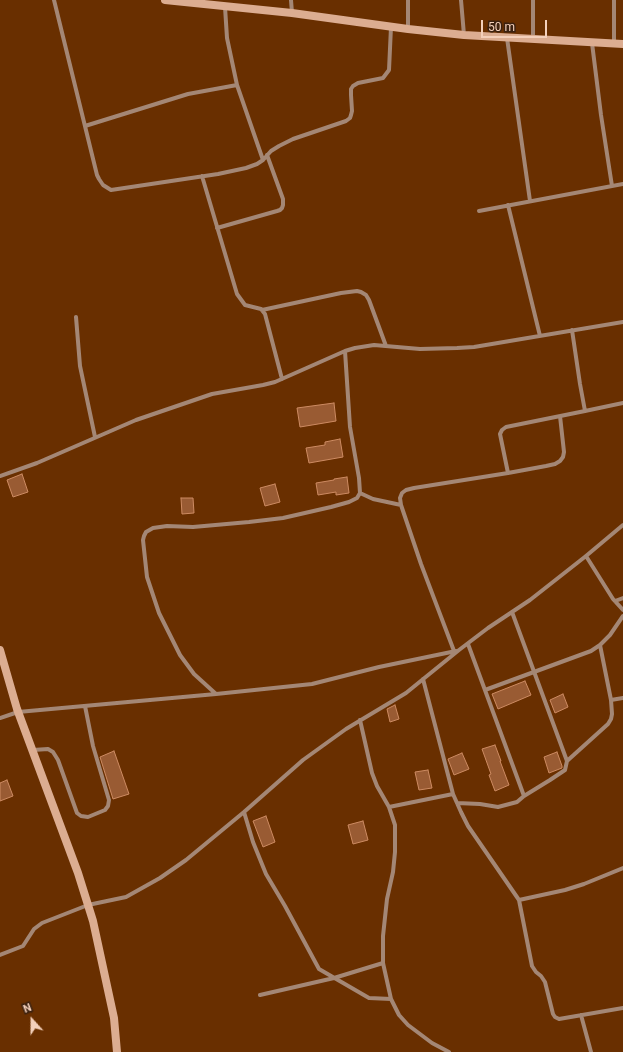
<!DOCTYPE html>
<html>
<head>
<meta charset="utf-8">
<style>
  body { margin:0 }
  #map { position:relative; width:623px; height:1052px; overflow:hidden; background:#692f00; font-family:Roboto,sans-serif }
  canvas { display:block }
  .north { position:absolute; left:12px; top:1000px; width:40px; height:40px; -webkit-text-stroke:3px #3b2110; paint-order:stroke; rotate:339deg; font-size:11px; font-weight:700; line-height:16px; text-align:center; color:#f4d0bb }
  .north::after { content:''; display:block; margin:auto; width:14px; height:18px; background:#f4d0bb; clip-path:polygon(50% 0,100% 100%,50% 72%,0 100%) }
  .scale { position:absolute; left:481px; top:20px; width:66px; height:18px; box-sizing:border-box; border:2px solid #f4d0bb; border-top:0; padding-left:5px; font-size:12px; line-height:14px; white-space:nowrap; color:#f4d0bb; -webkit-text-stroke:3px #3b2110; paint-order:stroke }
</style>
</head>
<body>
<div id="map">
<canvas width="623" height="1052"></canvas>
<div class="north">N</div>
<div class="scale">50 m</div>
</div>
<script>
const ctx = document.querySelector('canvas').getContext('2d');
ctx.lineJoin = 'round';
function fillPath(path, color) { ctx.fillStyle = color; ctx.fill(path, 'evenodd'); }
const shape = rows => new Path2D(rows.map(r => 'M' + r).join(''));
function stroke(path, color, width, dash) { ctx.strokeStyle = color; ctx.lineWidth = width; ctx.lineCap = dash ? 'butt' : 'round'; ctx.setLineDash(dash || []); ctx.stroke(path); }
const building = shape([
  [334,403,336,421,300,427,297,408,334,403],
  [340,439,343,457,309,463,306,448,325,445,325,442,340,439],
  [22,474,28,492,13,497,7,480,22,474],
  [347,477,349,493,336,495,336,492,318,495,316,483,334,480,334,479,347,477],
  [275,484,280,502,265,506,260,488,275,484],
  [181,498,193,498,194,513,182,514,181,498],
  [525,681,531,695,498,709,492,694,525,681],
  [563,694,568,707,555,713,550,700,563,694],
  [395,705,399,719,390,722,387,709,395,705],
  [495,745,501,761,500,761,509,785,495,791,489,775,491,774,482,749,495,745],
  [114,751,129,794,113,799,100,757,114,751],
  [557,752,562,766,562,768,549,773,544,757,557,752],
  [462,753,469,769,454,775,448,759,462,753],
  [428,770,432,788,419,790,415,772,428,770],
  [7,780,13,796,0,801,0,783,7,780],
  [266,816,275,842,263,847,253,821,266,816],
  [363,821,368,840,353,844,348,825,363,821]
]);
const street = shape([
  [54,0,97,175,99,179,103,185,111,190,218,174,246,168,257,164,263,160,271,151,279,146,293,139,346,121,350,118,351,115,352,111,351,95,351,89,353,86,358,83,383,78,389,70,391,27],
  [291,0,292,13],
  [408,0,408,29],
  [461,0,464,35],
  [533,0,533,39],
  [614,0,614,44],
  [225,7,227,38,237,85,263,160],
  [507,38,530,201],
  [592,43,601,115,612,186],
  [85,126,188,94,237,85],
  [202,176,237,294,245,305,261,309,265,314,282,379],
  [508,205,540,336],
  [479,211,623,184],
  [217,228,277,211,280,210,282,208,283,205,283,199,267,155],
  [262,310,341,293,357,291,361,292,366,295,369,300,386,346],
  [76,317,80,366,95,437],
  [585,411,623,403],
  [508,473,546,466,555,464,560,461,563,457,564,452,560,416],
  [0,476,37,463,136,420,212,394,263,385,275,382,345,351,355,348,374,345,420,349,457,348,474,347,623,322],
  [360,493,373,499,401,505],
  [586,556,613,599,623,610],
  [615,601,623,598],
  [512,612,567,761,565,770,550,780,524,796],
  [454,651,421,564,401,505,400,498,402,493,406,490,414,488,508,473,500,434,502,430,506,427,585,411,580,384,572,330],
  [423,679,453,794,461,812,468,826,519,900,532,966,536,972,541,976,545,982,553,1014,555,1017,559,1019,623,1008],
  [485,690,591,651,600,645,610,635,623,616],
  [216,694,194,674,180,655,159,613,147,577,143,540,144,536,146,532,153,528,167,526,193,527,249,522,283,518,331,507,349,502,357,498,360,493,359,478,350,427,345,351],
  [611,700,623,698],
  [0,718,18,712,216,694,312,684,379,667,456,651],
  [360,720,372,773,377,786,389,807,395,825,395,852,393,872,387,899,383,936,383,963,391,999,399,1015,408,1025,432,1043,449,1052],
  [33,750,48,749,53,752,58,760,77,813,81,816,88,817,105,810,108,806,109,800,93,746,85,706],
  [567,761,608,724,611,719,612,714,611,700,600,645],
  [457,803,480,804,498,807,517,802,524,796,468,644],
  [389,807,453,794],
  [244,812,253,842,266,874,285,906,319,969,369,998,391,999],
  [519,900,565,890,584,884,623,868],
  [0,955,23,946,34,929,42,923,88,905,126,897,160,878,186,860,244,812,303,760,346,729,406,693,459,650,488,628,530,600,586,556,623,525],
  [260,995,334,978,383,963],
  [581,1015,591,1052]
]);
const secondary = shape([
  [165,0,292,13,408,29,464,35,623,44],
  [0,650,17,709,78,873,93,921,114,1018,117,1052]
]);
fillPath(building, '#995b33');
stroke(building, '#cd8b62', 1);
stroke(street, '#a48775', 4);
stroke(secondary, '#dcad91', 8);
</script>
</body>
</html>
